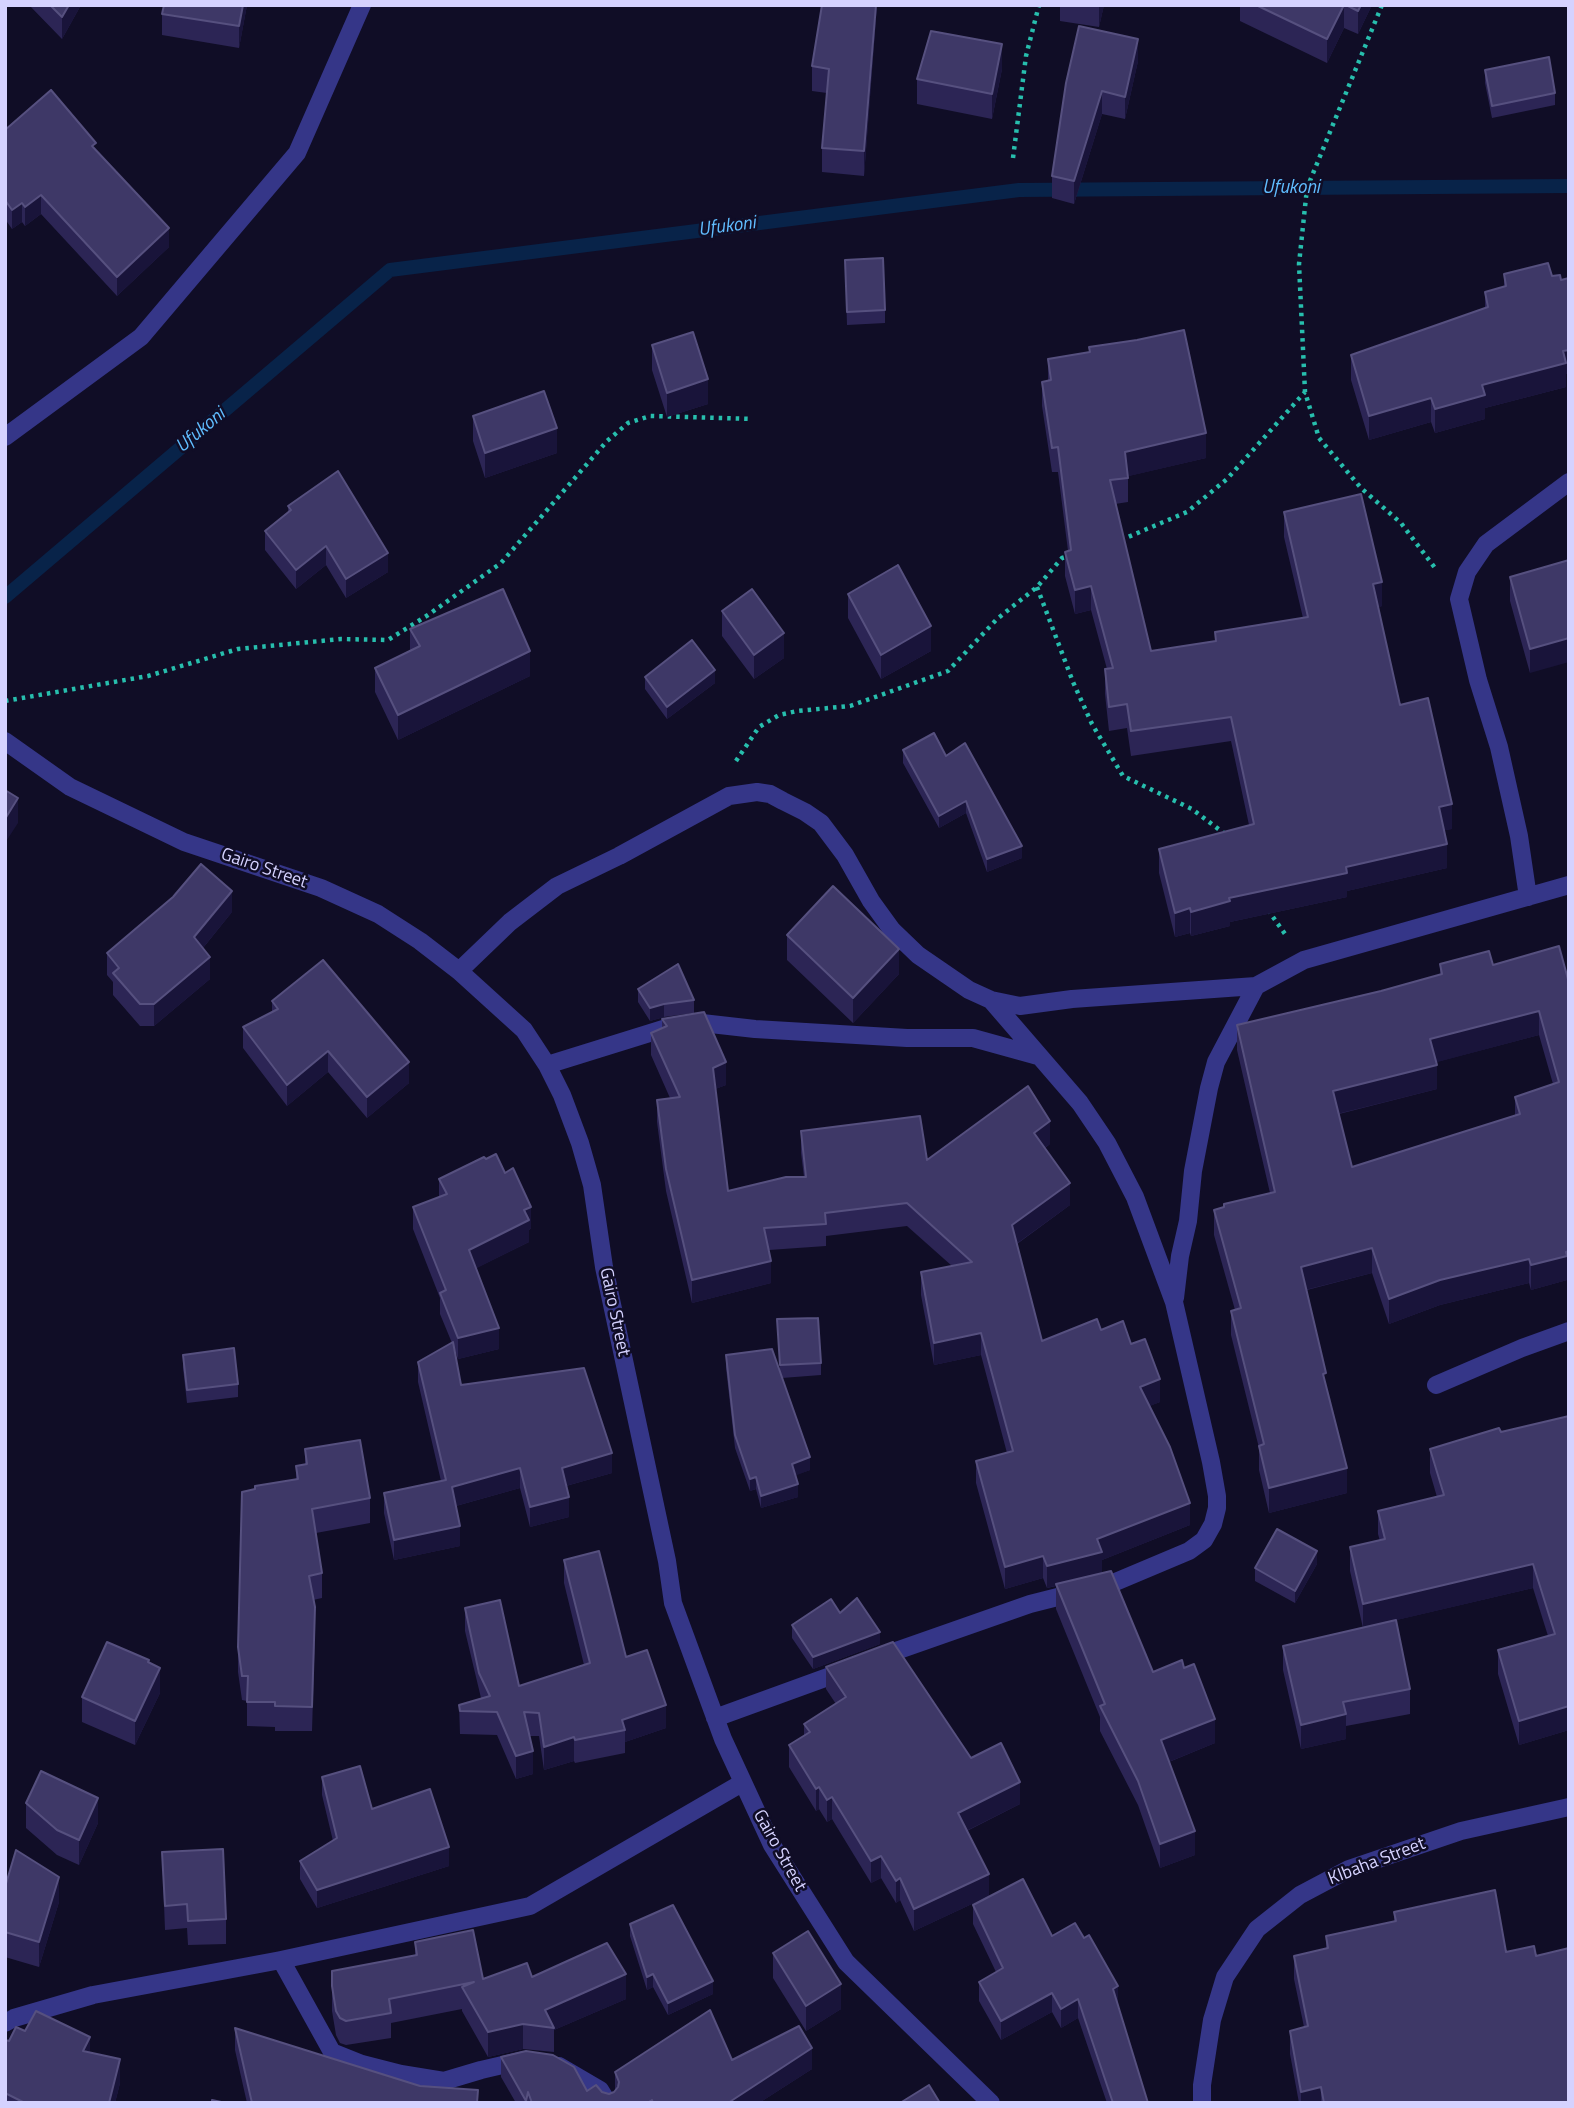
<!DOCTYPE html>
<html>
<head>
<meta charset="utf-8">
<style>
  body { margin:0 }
  #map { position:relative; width:1574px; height:2108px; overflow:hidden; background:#100d26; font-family:"Titillium Web",sans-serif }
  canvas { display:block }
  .frame { position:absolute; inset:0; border:7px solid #d5d2ff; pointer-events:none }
</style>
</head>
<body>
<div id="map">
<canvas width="1574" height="2108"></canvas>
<div class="frame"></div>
</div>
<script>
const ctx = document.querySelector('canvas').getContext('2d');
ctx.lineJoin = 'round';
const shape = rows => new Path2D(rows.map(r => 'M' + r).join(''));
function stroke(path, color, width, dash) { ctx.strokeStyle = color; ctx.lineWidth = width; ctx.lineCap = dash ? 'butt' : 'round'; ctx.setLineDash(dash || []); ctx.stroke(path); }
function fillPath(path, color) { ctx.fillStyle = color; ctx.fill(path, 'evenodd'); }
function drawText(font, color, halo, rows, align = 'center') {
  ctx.font = font + ' "Titillium Web",sans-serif'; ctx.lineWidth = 5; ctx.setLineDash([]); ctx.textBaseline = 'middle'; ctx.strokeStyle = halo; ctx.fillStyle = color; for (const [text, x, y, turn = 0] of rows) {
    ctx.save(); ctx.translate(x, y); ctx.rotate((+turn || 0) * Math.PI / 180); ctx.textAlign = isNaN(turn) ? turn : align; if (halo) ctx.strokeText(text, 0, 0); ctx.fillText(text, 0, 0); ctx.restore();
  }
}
const stream = shape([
  [5,597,390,270,1019,190,1569,186]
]);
const path = shape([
  [1382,5,1307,188,1299,264,1305,392,1319,438,1361,488,1401,523,1435,568],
  [1013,158,1026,56,1039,5],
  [1121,540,1187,512,1227,479,1305,392],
  [1037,587,1073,682,1092,724,1123,776,1192,809,1225,834],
  [5,701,148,676,238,649,341,639,388,640,428,615,501,563,607,441,628,423,650,416,752,419],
  [736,761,759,727,779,715,797,711,850,706,948,671,997,619,1037,587,1062,558,1069,556],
  [1268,910,1285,934]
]);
const minor = shape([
  [5,437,141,337,297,153,362,5],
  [5,741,70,787,184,842,321,888,378,914,420,941,459,971,524,1030,547,1065,562,1095,580,1143,592,1185,604,1267,667,1561,673,1603,723,1739,772,1845,846,1962,991,2103],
  [1528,897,1519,836,1499,747,1478,680,1459,599,1467,572,1486,544,1569,482],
  [459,971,510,922,557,886,619,856,729,796,757,792,770,794,783,801,805,812,821,823,845,855,871,901,892,930,918,955,969,990,991,1000,1020,1006,1072,999,1256,986,1304,960,1569,885],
  [547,1065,666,1028,702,1023,755,1029,907,1038,973,1038,1038,1056],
  [1175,1298,1180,1256,1188,1221,1193,1171,1209,1088,1216,1062,1256,986],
  [1436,1385,1522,1348,1569,1331],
  [876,1658,1030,1604,1113,1583,1189,1551,1204,1540,1213,1524,1217,1508,1217,1496,1211,1462,1174,1302,1135,1197,1107,1143,1080,1103,991,1000],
  [715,1718,847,1670],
  [281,1960,332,2052,362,2064,401,2074,444,2081,481,2070,524,2060],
  [5,2023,14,2018,93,1995,281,1960,530,1906,742,1783],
  [559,2066,600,2090,608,2103],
  [1202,2103,1202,2085,1212,2020,1225,1977,1257,1929,1300,1895,1349,1869,1461,1831,1569,1807]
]);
const wall = shape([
  [29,5,81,5,62,39],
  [247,5,239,48,162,35,162,14],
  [822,5,877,5,864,176,822,172,822,148,827,93,812,91,812,66],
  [1060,5,1104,5,1099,27,1060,21],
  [1239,5,1372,5,1358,34,1344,28,1327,63,1240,21,1240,6],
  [1138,61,1125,119,1102,114,1074,204,1052,198,1052,176,1066,83],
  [1002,69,992,119,917,104,917,79],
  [1485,70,1555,93,1555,105,1492,118,1485,83],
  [5,130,96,150,169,247,117,296,41,214,25,226,22,222,12,229,5,219],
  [845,260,885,310,885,323,847,325],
  [1504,274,1566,374,1566,387,1485,408,1485,419,1435,433,1431,422,1369,440,1351,380,1351,355,1485,308,1485,292,1504,287],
  [652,345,708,404,667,417,652,370],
  [1089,347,1206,458,1128,476,1128,502,1115,504,1151,651,1215,641,1215,632,1303,618,1284,537,1284,512,1382,606,1378,607,1400,705,1452,829,1444,830,1447,868,1347,891,1347,897,1230,922,1230,926,1191,936,1190,933,1175,937,1159,873,1159,849,1249,825,1231,741,1131,756,1127,728,1109,731,1105,694,1105,669,1107,669,1091,610,1075,614,1065,576,1065,552,1068,551,1058,472,1052,472,1042,406,1042,382,1048,381,1048,359,1089,352],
  [473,416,557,453,485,478,473,441],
  [288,506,388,572,346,598,326,565,296,589,265,550,265,531,288,513],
  [1569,560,1530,673,1510,601,1510,577],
  [848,594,931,651,881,679,848,618],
  [722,611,784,658,754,679,722,636],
  [410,629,530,676,398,740,375,692,375,668,410,651],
  [645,677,715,683,667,719,645,689],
  [903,750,946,756,1022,858,987,872,966,813,939,828,903,763],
  [232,912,203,948,210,979,154,1026,140,1026,113,995,113,982,107,975,107,953],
  [787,935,899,974,853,1023,787,960],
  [1440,964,1493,965,1569,983,1569,1275,1567,1276,1567,1280,1531,1290,1529,1283,1440,1305,1389,1324,1372,1273,1307,1290,1347,1493,1269,1513,1259,1470,1259,1448,1231,1335,1231,1311,1235,1310,1214,1235,1214,1210,1224,1207,1224,1204,1270,1193,1237,1050,1237,1025,1381,991,1440,975],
  [1539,1035,1553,1084,1515,1097,1515,1116,1352,1167,1339,1114,1437,1089,1436,1062],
  [638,989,694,1000,694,1013,664,1017,650,1021,638,1002],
  [272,1001,409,1083,367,1118,328,1072,287,1106,243,1048,243,1027,272,1012],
  [662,1019,726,1085,715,1089,728,1191,804,1177,801,1153,801,1131,927,1160,1050,1144,1045,1148,1070,1205,1017,1244,1042,1341,1101,1330,1131,1344,1160,1402,1149,1406,1190,1525,1102,1560,1102,1573,1153,1672,1215,1743,1169,1762,1195,1855,1160,1868,1138,1805,1100,1731,1100,1717,1056,1609,1056,1586,1047,1588,1043,1578,1005,1589,976,1483,976,1461,1007,1453,981,1355,934,1365,921,1295,921,1272,952,1266,907,1226,826,1236,826,1246,769,1250,771,1283,692,1303,666,1191,657,1122,657,1100,670,1098,651,1055,651,1033,662,1028],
  [439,1179,531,1228,529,1230,529,1242,476,1268,499,1349,458,1359,455,1350,461,1385,612,1473,566,1486,569,1517,530,1527,520,1488,456,1506,460,1546,394,1560,384,1513,384,1493,441,1481,418,1382,418,1362,452,1343,440,1314,440,1298,413,1229,413,1207,439,1197],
  [777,1319,821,1363,821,1375,782,1378,810,1470,795,1475,798,1497,761,1508,756,1489,750,1491,735,1448,726,1368,726,1355,780,1371],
  [183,1355,238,1384,238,1397,187,1403,183,1368],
  [1569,1416,1569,1730,1519,1745,1498,1674,1498,1650,1548,1636,1533,1588,1396,1620,1410,1689,1410,1714,1346,1726,1346,1739,1301,1749,1283,1670,1283,1646,1363,1628,1350,1571,1350,1547,1380,1541,1378,1534,1378,1511,1437,1497,1430,1473,1430,1449],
  [305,1449,370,1498,370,1523,316,1533,322,1573,322,1598,313,1600,315,1632,312,1731,275,1731,275,1727,247,1726,247,1701,242,1700,238,1672,238,1647,255,1486,296,1479,296,1466,305,1464],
  [564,1560,626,1657,666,1728,625,1742,625,1753,575,1763,574,1761,544,1770,539,1736,530,1736,533,1774,516,1779,497,1735,460,1734,459,1705,481,1698,465,1631,465,1608,519,1686,584,1665,564,1583],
  [1317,1564,1295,1603,1255,1581,1255,1568],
  [840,1613,880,1644,813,1669,792,1638,792,1625],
  [826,1667,971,1758,1020,1804,967,1831,989,1896,914,1931,900,1900,896,1903,881,1878,871,1883,832,1819,827,1822,819,1809,816,1811,789,1767,789,1745,804,1736,804,1724,836,1704,826,1689],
  [160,1693,135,1745,82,1722,82,1697],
  [322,1777,372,1809,449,1866,317,1908,300,1879,300,1861,333,1841,322,1795],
  [26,1803,98,1823,79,1865,57,1855,26,1828],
  [162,1852,226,1919,226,1944,188,1945,187,1928,165,1930],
  [5,1887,59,1902,39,1967,5,1957],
  [973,1905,1052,1936,1118,2004,1148,2103,1107,2103,1078,2018,1061,2028,1052,2012,1001,2040,979,2001,979,1982,996,1972,973,1924],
  [1394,1912,1506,1952,1569,2103,1299,2103,1290,2054,1290,2031,1304,2027,1294,1979,1294,1956,1326,1948,1326,1936,1394,1922],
  [630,1924,713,1994,668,2015,653,1987,647,1990,630,1936],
  [415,1942,483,1979,532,1977,626,1999,554,2030,554,2052,523,2049,488,2057,462,2011,462,2009,391,2023,391,2038,346,2045,340,2043,336,2035,332,2011,332,1971,415,1956],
  [773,1953,841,2009,806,2031,773,1978],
  [235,2028,420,2086,478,2103,247,2103,235,2050],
  [25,2031,90,2052,120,2083,115,2103,5,2103,5,2040,9,2041],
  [501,2057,587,2091,609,2094,615,2091,615,2072,732,2060,812,2069,759,2103,516,2103,501,2077]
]);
const shadedWall = shape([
  [69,5,81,5,62,39,62,17],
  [243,5,247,5,239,48,239,26],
  [876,5,877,5,864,176,864,151],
  [1099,5,1104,5,1099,27],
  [1344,5,1344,28,1327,63,1327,39],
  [1361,5,1372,5,1358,34,1358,11],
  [1138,39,1138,61,1125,119,1125,97],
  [1002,44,1002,69,992,119,992,94],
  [1102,91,1102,114,1074,204,1074,181],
  [41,195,41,214,25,226,25,207],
  [22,203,22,222,12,229,12,210],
  [169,228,169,247,117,296,117,277],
  [1569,350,1569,374,1566,374,1566,387,1485,408,1485,419,1435,433,1435,409,1482,385,1563,351],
  [708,379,708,404,667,417,667,393],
  [1431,398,1431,422,1369,440,1369,416],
  [557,428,557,453,485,478,485,453],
  [1206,433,1206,458,1125,477,1125,452],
  [326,546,326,565,296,589,296,570],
  [388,553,388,572,346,598,346,579],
  [1382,582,1382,606,1373,609,1373,584],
  [1091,586,1091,610,1075,614,1075,590],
  [931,626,931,651,881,679,881,655],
  [784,633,784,658,754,679,754,655],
  [1569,638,1569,662,1530,673,1530,649],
  [530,651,530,676,398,740,398,715],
  [715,670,715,683,667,719,667,707],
  [18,798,18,823,5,843,5,819],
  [966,801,966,813,939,828,939,816],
  [1452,804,1452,829,1439,831,1439,807],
  [1447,844,1447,868,1347,891,1347,897,1230,922,1230,926,1191,936,1191,912,1229,898,1346,867],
  [1022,846,1022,858,987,872,987,859],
  [232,891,232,912,194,959,194,937],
  [1190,908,1190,933,1175,937,1175,913],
  [899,949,899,974,853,1023,853,998],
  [210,957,210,979,154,1026,154,1004],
  [664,1004,664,1017,650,1021,650,1008],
  [1539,1011,1539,1035,1430,1064,1430,1039],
  [328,1051,328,1072,287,1106,287,1085],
  [409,1062,409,1083,367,1118,367,1097],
  [726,1062,726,1085,713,1090,713,1068],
  [1437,1065,1437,1089,1333,1115,1333,1091],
  [1050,1121,1050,1144,1034,1155,1034,1133],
  [1070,1183,1070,1205,1012,1247,1012,1225],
  [531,1207,531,1228,529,1230,529,1242,469,1272,469,1250,524,1210],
  [1372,1248,1372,1273,1301,1291,1301,1267],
  [1569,1251,1569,1275,1567,1276,1567,1280,1531,1290,1531,1265],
  [1529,1259,1529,1283,1440,1305,1389,1324,1389,1299,1440,1280],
  [771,1261,771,1283,692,1303,692,1280],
  [499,1328,499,1349,458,1359,458,1338],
  [981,1333,981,1355,934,1365,934,1343],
  [1160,1379,1160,1402,1140,1410,1140,1387],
  [612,1453,612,1473,562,1487,562,1468],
  [810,1457,810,1470,792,1477,792,1464],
  [520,1468,520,1488,452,1507,452,1487],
  [1347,1468,1347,1493,1269,1513,1269,1488],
  [756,1477,756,1489,750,1491,750,1479],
  [798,1484,798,1497,761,1508,761,1496],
  [569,1497,569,1517,530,1527,530,1507],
  [1190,1503,1190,1525,1102,1560,1102,1574,1047,1588,1047,1566,1097,1539],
  [460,1526,460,1546,394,1560,394,1540],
  [1317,1551,1317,1564,1295,1603,1295,1591],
  [1043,1556,1043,1578,1005,1589,1005,1567],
  [1533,1564,1533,1588,1363,1628,1363,1604],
  [880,1632,880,1644,813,1669,813,1657],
  [160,1668,160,1693,135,1745,135,1721],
  [666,1705,666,1728,625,1742,625,1730,622,1720],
  [1569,1706,1569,1730,1519,1745,1519,1721],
  [1346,1714,1346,1739,1301,1749,1301,1725],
  [1215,1719,1215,1743,1161,1765,1161,1740],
  [574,1737,574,1761,544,1770,544,1747],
  [533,1751,533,1774,516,1779,516,1756],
  [1020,1782,1020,1804,958,1835,958,1813],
  [819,1787,819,1809,816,1811,816,1789],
  [832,1797,832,1819,827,1822,827,1800],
  [98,1798,98,1823,79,1865,79,1840],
  [1195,1831,1195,1855,1160,1868,1160,1844],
  [449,1847,449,1866,317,1908,317,1890],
  [881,1856,881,1878,871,1883,871,1861],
  [989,1874,989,1896,914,1931,914,1909],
  [59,1877,59,1902,39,1967,39,1942],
  [900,1878,900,1900,896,1903,896,1881],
  [626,1974,626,1999,554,2030,554,2028,545,2010],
  [653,1974,653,1987,647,1990,647,1977],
  [713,1981,713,1994,668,2015,668,2003],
  [841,1984,841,2009,806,2031,806,2006],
  [1118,1986,1118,2005,1113,1989],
  [1052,1993,1052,2012,1001,2040,1001,2021],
  [1078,1999,1078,2018,1061,2028,1061,2009],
  [523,2024,523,2049,488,2057,488,2032],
  [90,2037,90,2062,83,2051],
  [812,2048,812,2069,759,2103,728,2103],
  [120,2059,120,2083,115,2103,109,2103],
  [1321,2087,1321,2103,1301,2103,1301,2092]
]);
const building = shape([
  [50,5,69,5,62,17,50,5],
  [164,5,243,5,239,26,162,14,164,5],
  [822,5,876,5,864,151,822,148,829,69,812,66,822,5],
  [1256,5,1344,5,1327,39,1256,5],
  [1346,5,1361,5,1358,11,1346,5],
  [1079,26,1138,39,1125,97,1102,91,1074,181,1052,176,1066,83,1079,26],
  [931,31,1002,44,992,94,917,79,931,31],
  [1549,57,1555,93,1492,106,1485,70,1549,57],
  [51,90,96,143,92,146,169,228,117,277,41,195,25,207,22,203,12,210,5,200,5,130,51,90],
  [883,258,885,310,847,312,845,260,883,258],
  [1548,263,1552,276,1560,275,1561,280,1569,278,1569,350,1563,351,1566,363,1482,385,1485,395,1435,409,1431,398,1369,416,1351,355,1488,307,1485,292,1506,286,1504,274,1548,263],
  [1184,330,1206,433,1125,452,1128,478,1110,480,1151,651,1216,641,1215,632,1308,617,1284,512,1361,494,1382,582,1373,584,1400,705,1428,698,1452,804,1439,807,1447,844,1346,867,1347,873,1229,898,1230,901,1191,912,1190,908,1175,913,1159,849,1254,824,1231,717,1131,731,1127,704,1109,707,1105,669,1113,668,1091,586,1075,590,1065,552,1071,550,1058,447,1052,448,1042,382,1051,380,1048,359,1090,352,1089,347,1137,340,1184,330],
  [693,332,708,379,667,393,652,345,693,332],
  [544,391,557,428,485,453,473,416,544,391],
  [338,471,388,553,346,579,326,546,296,570,265,531,291,510,288,506,338,471],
  [1569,560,1569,638,1530,649,1510,577,1569,560],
  [898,565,931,626,881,655,848,594,898,565],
  [503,589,530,651,398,715,375,668,420,646,410,629,503,589],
  [752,589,784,633,754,655,722,611,752,589],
  [692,640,715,670,667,707,645,677,692,640],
  [934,733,946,756,965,743,1022,846,987,859,966,801,939,816,903,750,934,733],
  [5,790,18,798,5,819,5,790],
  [201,864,232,891,194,937,210,957,154,1004,140,1004,113,973,119,968,107,953,173,897,201,864],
  [833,886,899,949,853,998,787,935,833,886],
  [1559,946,1569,983,1569,1251,1566,1252,1567,1256,1531,1265,1529,1259,1440,1280,1389,1299,1372,1248,1301,1267,1326,1373,1323,1374,1347,1468,1269,1488,1259,1446,1264,1444,1231,1311,1241,1308,1214,1210,1224,1207,1224,1204,1275,1192,1237,1025,1381,991,1442,974,1440,964,1489,951,1493,965,1559,946],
  [1539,1011,1559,1082,1515,1097,1520,1114,1352,1167,1333,1091,1437,1065,1430,1039,1539,1011],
  [323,960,409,1062,367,1097,328,1051,287,1085,243,1027,278,1009,272,1001,323,960],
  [678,964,694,1000,664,1004,650,1008,638,989,678,964],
  [704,1012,726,1062,713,1068,728,1191,786,1177,806,1177,801,1131,920,1116,927,1160,1028,1086,1050,1121,1034,1133,1070,1183,1012,1225,1042,1341,1097,1319,1101,1330,1123,1321,1131,1344,1145,1339,1160,1379,1140,1387,1170,1447,1190,1503,1097,1539,1102,1552,1047,1566,1043,1556,1005,1567,976,1461,1013,1451,981,1333,934,1343,921,1272,972,1262,907,1203,825,1213,826,1224,764,1228,771,1261,692,1280,666,1169,657,1100,680,1097,651,1033,667,1026,662,1019,704,1012],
  [496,1154,505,1173,513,1168,531,1207,524,1210,529,1220,469,1250,499,1328,458,1338,440,1293,446,1290,413,1207,447,1194,439,1179,484,1157,486,1159,496,1154],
  [818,1318,821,1363,780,1365,777,1319,818,1318],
  [453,1342,461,1385,584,1368,612,1453,562,1468,569,1497,530,1507,520,1468,452,1487,460,1526,394,1540,384,1493,446,1480,418,1362,453,1342],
  [234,1348,238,1384,187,1390,183,1355,234,1348],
  [772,1349,810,1457,792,1464,798,1484,761,1496,756,1477,750,1479,735,1435,726,1355,772,1349],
  [1569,1416,1569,1706,1519,1721,1498,1650,1555,1634,1533,1564,1363,1604,1350,1547,1385,1539,1378,1511,1444,1495,1430,1449,1499,1428,1501,1432,1569,1416],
  [360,1440,370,1498,312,1509,322,1573,309,1576,315,1607,312,1707,275,1706,275,1702,247,1702,248,1676,242,1676,238,1647,242,1492,255,1489,255,1486,298,1479,296,1466,307,1464,305,1449,360,1440],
  [1277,1529,1317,1551,1295,1591,1255,1568,1277,1529],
  [599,1551,626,1657,647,1650,666,1705,622,1720,625,1730,575,1740,574,1737,544,1747,539,1713,524,1712,533,1751,516,1756,497,1712,460,1711,459,1705,490,1696,479,1673,465,1608,500,1600,519,1686,590,1663,564,1560,599,1551],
  [1111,1571,1153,1672,1182,1660,1184,1668,1194,1664,1215,1719,1161,1740,1195,1831,1160,1844,1138,1781,1100,1706,1105,1704,1056,1584,1111,1571],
  [857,1598,880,1632,813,1657,792,1625,831,1599,840,1613,857,1598],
  [1396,1620,1410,1689,1343,1702,1346,1714,1301,1725,1283,1646,1396,1620],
  [107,1642,149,1660,148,1662,160,1668,135,1721,82,1697,107,1642],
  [893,1642,971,1758,1001,1743,1020,1782,958,1813,989,1874,914,1909,900,1878,896,1881,881,1856,871,1861,832,1797,827,1800,819,1787,816,1789,789,1745,810,1732,804,1724,846,1697,826,1667,893,1642],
  [360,1766,372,1809,430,1789,449,1847,317,1890,300,1861,337,1838,322,1777,360,1766],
  [41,1771,98,1798,79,1840,57,1830,26,1803,41,1771],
  [223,1849,226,1919,188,1921,187,1904,165,1906,162,1852,223,1849],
  [16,1850,59,1877,39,1942,5,1932,5,1887,16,1850],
  [1023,1879,1052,1936,1075,1923,1084,1938,1089,1935,1118,1986,1113,1989,1148,2103,1113,2103,1078,1999,1061,2009,1052,1993,1001,2021,979,1982,1003,1968,973,1905,1023,1879],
  [1495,1890,1506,1952,1534,1946,1536,1956,1569,1948,1569,2103,1324,2103,1321,2087,1301,2092,1290,2031,1308,2026,1294,1956,1328,1948,1326,1936,1396,1921,1394,1912,1495,1890],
  [673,1905,713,1981,668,2003,653,1974,647,1977,630,1924,673,1905],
  [473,1930,483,1979,527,1963,532,1977,607,1943,626,1974,545,2010,554,2028,523,2024,488,2032,462,1987,474,1982,389,1999,391,2013,346,2021,340,2018,336,2011,332,1986,332,1971,417,1955,415,1942,473,1930],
  [808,1931,841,1984,806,2006,773,1953,808,1931],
  [710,2010,732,2060,799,2026,812,2048,728,2103,653,2103,652,2100,647,2103,532,2103,528,2092,526,2101,501,2057,526,2051,553,2055,574,2067,587,2091,596,2085,602,2092,609,2094,614,2092,618,2087,619,2082,615,2072,710,2010],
  [36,2011,90,2037,83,2051,120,2059,109,2103,25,2103,5,2093,5,2040,9,2041,16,2027,25,2031,36,2011],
  [235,2028,420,2086,478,2090,477,2103,252,2103,235,2028],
  [929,2085,940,2103,900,2103,929,2085],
  [212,2100,226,2103,212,2103,212,2100]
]);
const streetNames = [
  ["Gairo Street",264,869,19],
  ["Gairo Street",614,1312,78],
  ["Gairo Street",779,1851,61],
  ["KIbaha Street",1377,1862,-21]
];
const waterNames = [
  ["Ufukoni",1291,188],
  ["Ufukoni",727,227,-7],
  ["Ufukoni",201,431,-40]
];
stroke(stream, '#082349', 14);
stroke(path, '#27bead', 4.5, [3.5, 5]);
stroke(minor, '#353688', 18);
fillPath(wall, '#2c2555');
fillPath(shadedWall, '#19143a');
fillPath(building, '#3e3867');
stroke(building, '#56507f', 2);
drawText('18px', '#d5d2ff', '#100d26', streetNames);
drawText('italic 19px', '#60bdff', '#100d26', waterNames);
</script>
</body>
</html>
